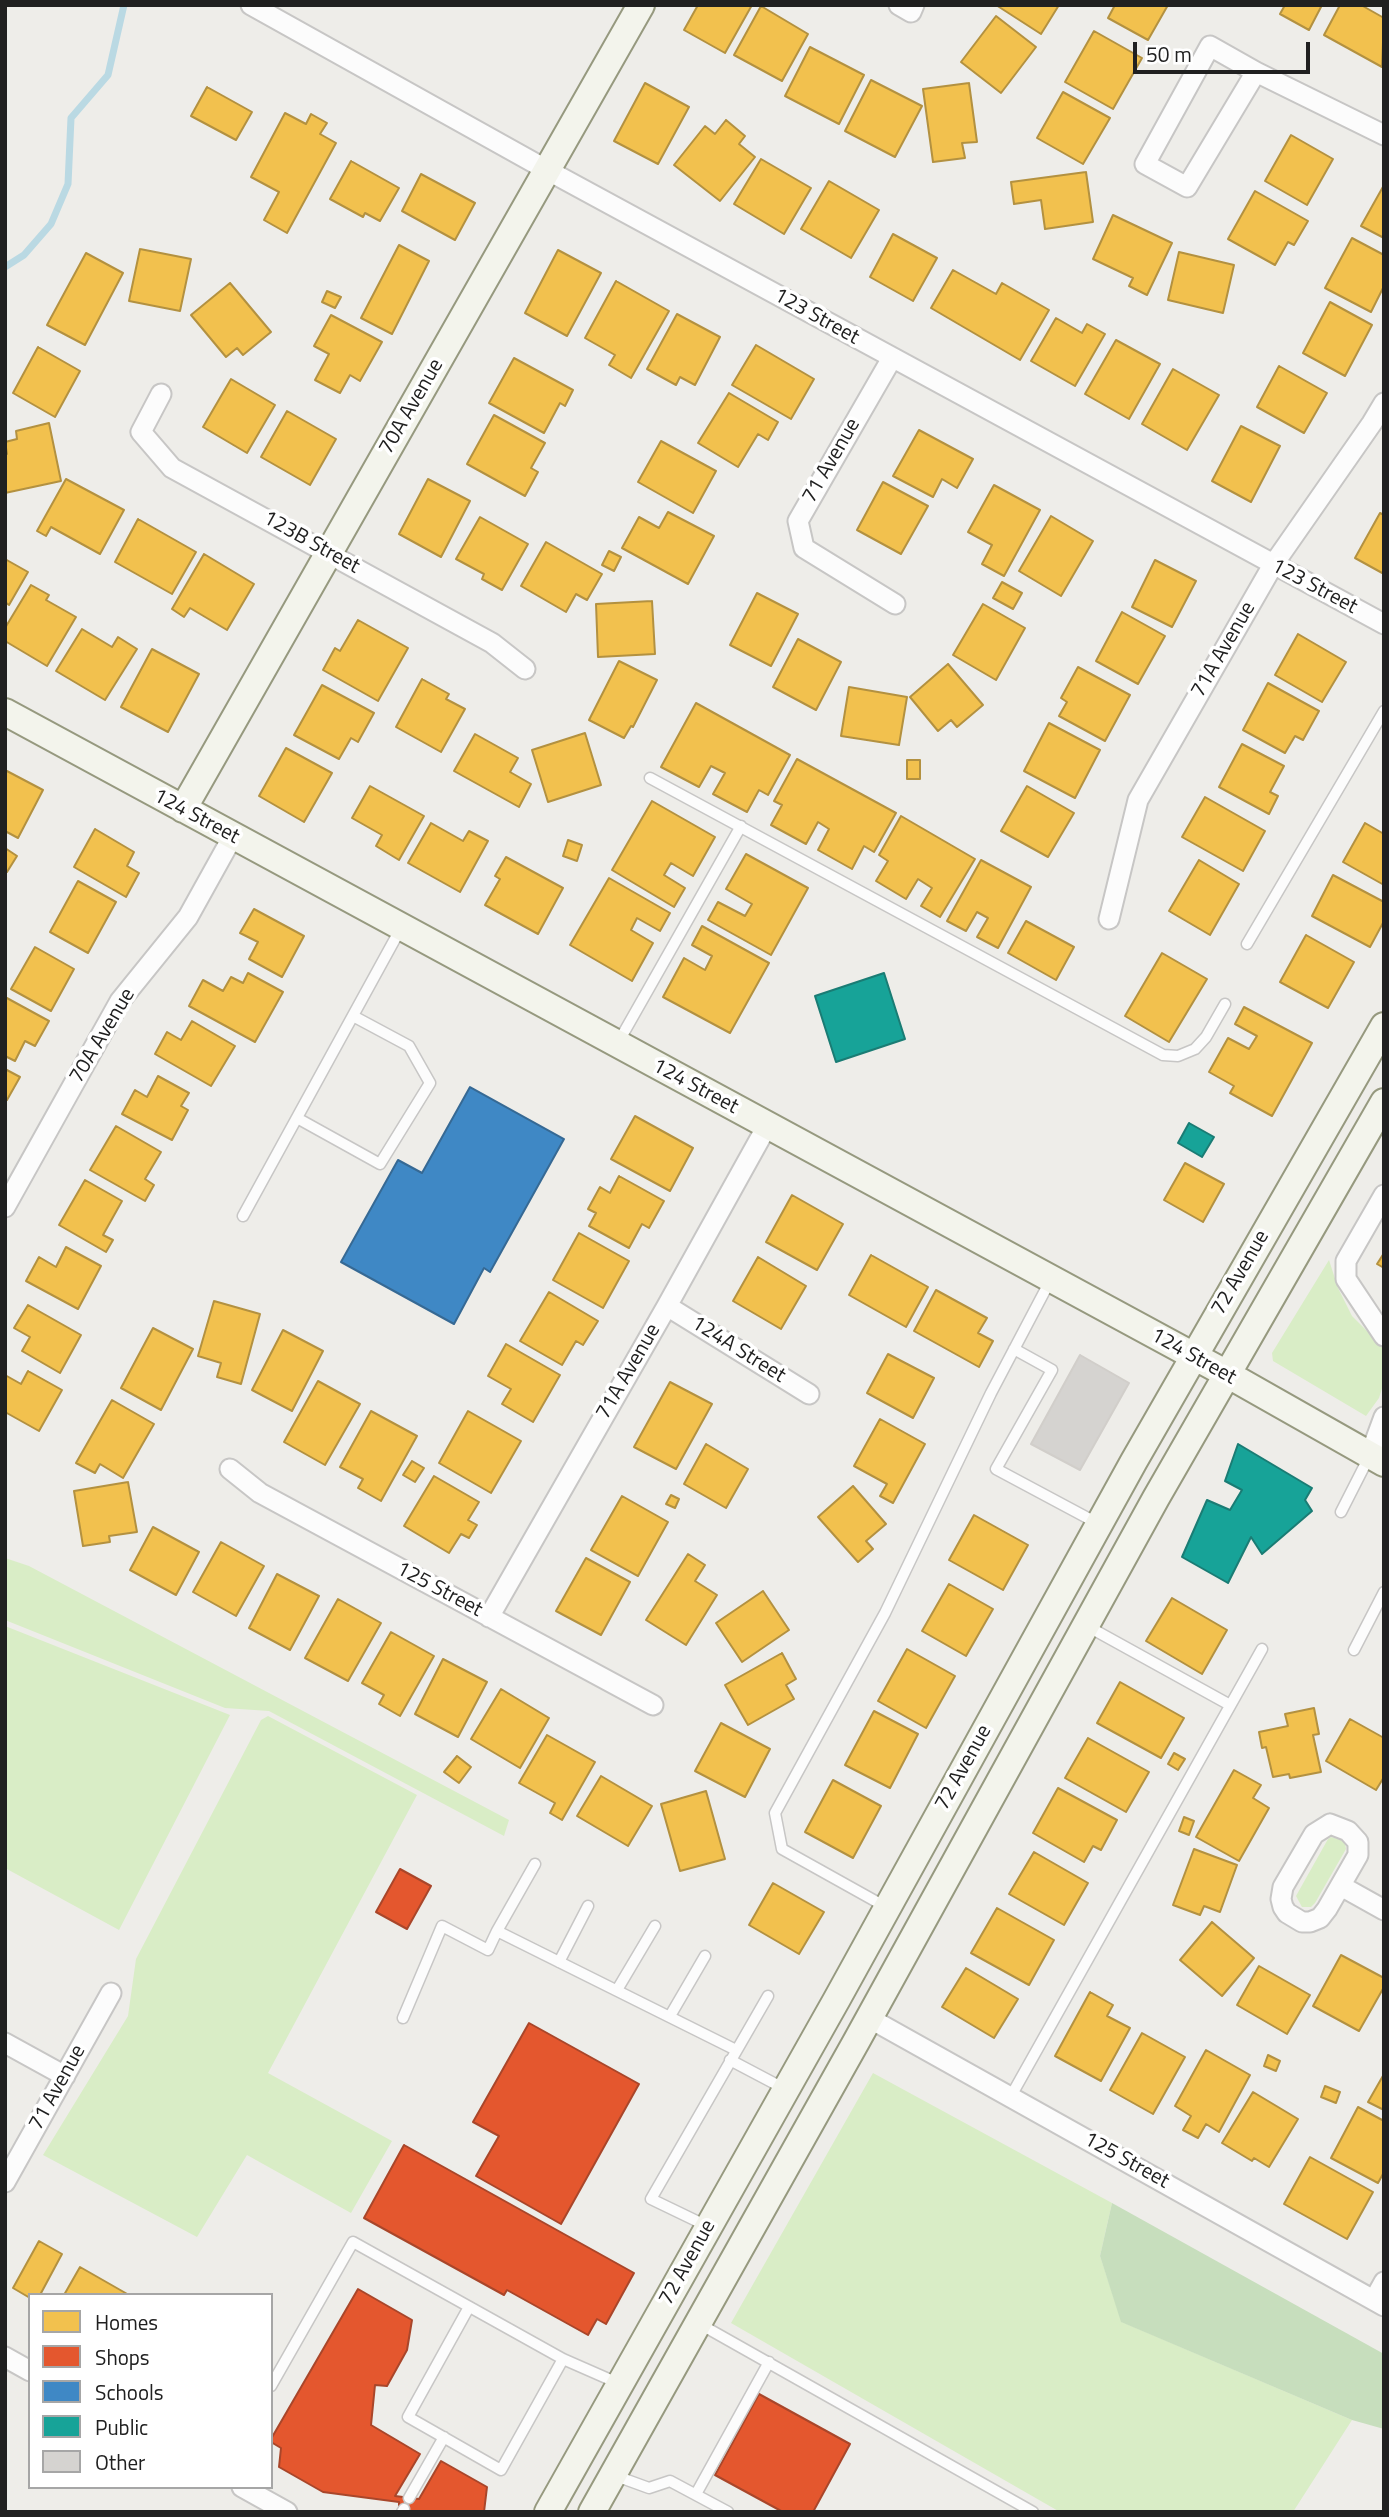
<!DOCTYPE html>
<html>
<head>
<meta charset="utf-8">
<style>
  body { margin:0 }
  #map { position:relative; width:1389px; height:2517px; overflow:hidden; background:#eeede9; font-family:"Titillium Web",sans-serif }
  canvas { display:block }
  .frame { position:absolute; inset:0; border:7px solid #202020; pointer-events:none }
  .legend { position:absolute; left:28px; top:2293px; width:245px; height:196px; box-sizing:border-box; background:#fff; border:2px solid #a6a6a6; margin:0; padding:9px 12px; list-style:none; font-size:21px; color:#202020 }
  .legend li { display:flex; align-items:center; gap:14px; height:35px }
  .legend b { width:35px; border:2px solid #a6a6a6 }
  .scale { position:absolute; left:1133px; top:42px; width:177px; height:32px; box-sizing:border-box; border:4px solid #202020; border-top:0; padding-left:9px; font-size:21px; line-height:24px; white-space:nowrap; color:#202020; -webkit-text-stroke:5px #fff; paint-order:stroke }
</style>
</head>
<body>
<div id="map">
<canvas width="1389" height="2517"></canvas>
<div class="frame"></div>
<ul class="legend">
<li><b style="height:19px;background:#f2c14e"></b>Homes</li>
<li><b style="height:19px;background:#e4572e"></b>Shops</li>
<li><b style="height:19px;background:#3f88c5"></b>Schools</li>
<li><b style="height:19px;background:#17a398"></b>Public</li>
<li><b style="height:19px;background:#d5d3d0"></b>Other</li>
</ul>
<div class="scale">50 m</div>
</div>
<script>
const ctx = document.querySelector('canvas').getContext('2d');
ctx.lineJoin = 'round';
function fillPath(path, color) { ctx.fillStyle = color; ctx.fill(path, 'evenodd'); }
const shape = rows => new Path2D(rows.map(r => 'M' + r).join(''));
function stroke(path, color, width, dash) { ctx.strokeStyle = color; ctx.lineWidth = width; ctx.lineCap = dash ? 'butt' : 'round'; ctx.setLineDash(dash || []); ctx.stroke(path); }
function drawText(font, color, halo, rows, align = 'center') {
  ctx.font = font + ' "Titillium Web",sans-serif'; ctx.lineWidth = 7; ctx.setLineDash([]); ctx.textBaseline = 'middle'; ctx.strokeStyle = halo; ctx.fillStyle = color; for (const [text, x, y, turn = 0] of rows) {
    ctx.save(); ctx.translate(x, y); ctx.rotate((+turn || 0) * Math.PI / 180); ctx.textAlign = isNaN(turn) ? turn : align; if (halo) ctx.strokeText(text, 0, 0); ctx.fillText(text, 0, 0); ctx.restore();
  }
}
const grass = shape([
  [1329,1260,1338,1288,1352,1316,1383,1347,1384,1382,1379,1398,1366,1416,1273,1361,1272,1353],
  [5,1558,29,1566,509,1820,504,1836,269,1711,225,1708,5,1620],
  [5,1626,230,1715,119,1930,5,1868],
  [268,1716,417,1795,268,2073,392,2141,351,2213,247,2155,197,2237,43,2155,128,2016,136,1959,261,1720],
  [1331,1837,1341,1840,1345,1843,1346,1849,1315,1903,1311,1907,1302,1907,1296,1896,1328,1839],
  [873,2073,1112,2203,1100,2256,1122,2322,1352,2420,1293,2512,1060,2512,731,2323]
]);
const forest = shape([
  [1112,2203,1384,2354,1384,2429,1352,2420,1121,2322,1100,2256]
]);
const homes = shape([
  [698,5,752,5,725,53,684,30,698,5],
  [996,5,1059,5,1041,34,996,5],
  [1115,5,1168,5,1148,40,1108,18,1115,5],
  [1285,5,1322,5,1309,30,1280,14,1285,5],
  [1340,5,1361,5,1384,18,1382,67,1324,35,1340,5],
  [761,6,808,34,782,81,734,55,761,6],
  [996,16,1036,47,1001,93,961,62,996,16],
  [1094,31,1142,58,1113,109,1065,82,1094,31],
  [810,47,864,75,839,124,785,96,810,47],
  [871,80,922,106,895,157,845,131,871,80],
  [645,83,689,107,658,164,614,141,645,83],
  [969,83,977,142,962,143,965,158,933,162,923,89,969,83],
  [207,87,252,112,236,140,191,116,207,87],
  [1063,92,1110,118,1083,164,1037,138,1063,92],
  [285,113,306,124,311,114,327,123,320,134,336,143,287,233,264,220,279,192,251,177,285,113],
  [726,120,745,136,739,144,755,157,720,201,674,165,705,126,715,134,726,120],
  [1291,135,1333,159,1307,205,1265,181,1291,135],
  [761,159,811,188,784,234,734,204,761,159],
  [351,161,399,188,380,221,365,213,363,217,330,199,351,161],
  [1086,172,1093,222,1045,229,1041,200,1014,204,1011,182,1086,172],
  [421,174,475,203,455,240,402,211,421,174],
  [829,181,879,210,851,258,801,229,829,181],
  [1384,185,1384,238,1361,226,1384,185],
  [1255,191,1308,221,1294,245,1288,242,1275,265,1228,239,1255,191],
  [1113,215,1172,243,1147,295,1129,286,1133,278,1093,259,1113,215],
  [893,234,937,258,913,301,870,277,893,234],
  [1352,238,1384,255,1384,286,1371,312,1325,288,1352,238],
  [399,245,429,261,392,334,361,318,399,245],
  [140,249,191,259,180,311,129,301,140,249],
  [558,250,601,273,567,336,525,313,558,250],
  [1179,252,1234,265,1223,313,1168,300,1179,252],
  [86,253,123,273,85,345,47,325,86,253],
  [953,270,996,294,1002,283,1049,310,1020,360,931,308,953,270],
  [616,281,669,311,631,378,609,365,615,355,585,338,616,281],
  [230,283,271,332,243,355,237,348,226,357,191,315,230,283],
  [327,291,341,297,335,308,322,302,327,291],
  [1330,302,1372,325,1345,376,1303,353,1330,302],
  [677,314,720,337,695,385,680,377,676,385,647,369,677,314],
  [331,315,382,342,360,381,350,375,340,393,315,380,329,354,314,346,331,315],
  [1056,318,1082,333,1087,324,1105,334,1075,386,1031,361,1056,318],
  [1116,340,1160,364,1129,419,1085,394,1116,340],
  [756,345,814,379,791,419,732,385,756,345],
  [38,347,80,371,55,417,13,393,38,347],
  [514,358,573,390,565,406,560,403,544,433,489,403,514,358],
  [1279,366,1327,393,1304,433,1257,407,1279,366],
  [1173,369,1219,395,1187,450,1142,424,1173,369],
  [231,379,275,405,247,453,203,427,231,379],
  [729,393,778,422,768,440,758,434,738,467,698,443,729,393],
  [287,411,336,439,310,485,261,457,287,411],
  [494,415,545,443,531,468,538,472,525,496,467,464,494,415],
  [49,423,61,481,5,493,5,454,7,454,5,442,17,439,16,431,49,423],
  [1241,426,1280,446,1251,502,1212,481,1241,426],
  [919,430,973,459,957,488,942,479,933,497,893,476,919,430],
  [661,441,716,471,693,513,638,482,661,441],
  [66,479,124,510,100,554,51,527,46,536,37,531,66,479],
  [428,479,470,501,441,557,399,534,428,479],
  [883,482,928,506,901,554,857,530,883,482],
  [994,485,1040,510,1004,576,982,564,992,545,968,532,994,485],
  [668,512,714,536,688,584,622,548,639,517,659,528,668,512],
  [1380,513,1384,515,1384,574,1355,558,1380,513],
  [1051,516,1093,541,1061,596,1019,571,1051,516],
  [480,517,528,544,502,590,482,579,484,574,456,559,480,517],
  [138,519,196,552,172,594,115,562,138,519],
  [546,542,602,574,587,600,576,594,566,612,521,586,546,542],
  [609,551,621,557,614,571,602,565,609,551],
  [204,554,254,584,227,630,190,608,184,617,172,609,204,554],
  [5,559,28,572,9,605,5,602,5,559],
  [1155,560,1196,581,1172,627,1132,607,1155,560],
  [1002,582,1022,593,1013,609,993,598,1002,582],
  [31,585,49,595,46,600,76,617,47,666,5,641,5,628,31,585],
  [757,593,798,614,771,666,730,645,757,593],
  [652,601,655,654,598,657,596,604,652,601],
  [983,604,1025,628,996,680,953,655,983,604],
  [1122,612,1165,636,1138,684,1096,661,1122,612],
  [358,620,408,648,378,701,323,670,335,648,340,651,358,620],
  [82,629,112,647,118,637,137,649,105,700,56,671,82,629],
  [1298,634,1346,662,1322,702,1275,675,1298,634],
  [798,639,841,662,816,710,773,687,798,639],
  [152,649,199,674,168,732,121,707,152,649],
  [619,661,657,680,633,727,631,726,624,738,589,720,619,661],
  [948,664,983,705,957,727,951,720,938,731,910,697,948,664],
  [1078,667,1130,695,1105,741,1059,716,1067,702,1061,698,1078,667],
  [422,679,449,694,446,699,465,709,441,752,396,727,422,679],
  [1268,683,1319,711,1303,740,1295,736,1285,753,1243,730,1268,683],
  [322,685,374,713,358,742,351,738,339,759,294,735,322,685],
  [849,687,907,697,899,745,841,736,849,687],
  [696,703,790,755,768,795,759,790,747,812,713,794,725,773,711,766,699,787,661,767,696,703],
  [1049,723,1100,750,1075,798,1024,771,1049,723],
  [585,733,601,785,548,802,532,750,585,733],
  [475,734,518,758,510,772,531,784,519,807,454,771,475,734],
  [1242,744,1284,766,1270,792,1278,796,1269,814,1219,787,1242,744],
  [286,748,332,773,304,822,259,796,286,748],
  [797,759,896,813,874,852,864,846,852,869,818,850,829,829,818,822,806,844,771,825,782,805,774,801,797,759],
  [907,760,920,760,920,779,907,779,907,760],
  [5,770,43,790,18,838,5,831,5,770],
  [370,786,424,816,399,860,376,846,382,835,352,818,370,786],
  [1027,786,1074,813,1048,857,1001,831,1027,786],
  [1205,797,1265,831,1243,871,1182,837,1205,797],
  [652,801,715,837,693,876,671,863,664,875,685,888,674,907,612,870,652,801],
  [901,816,975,859,940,917,921,906,932,888,918,879,906,899,876,881,888,861,879,855,901,816],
  [431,823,463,841,469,831,488,841,460,892,408,863,431,823],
  [1365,823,1384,834,1384,885,1343,862,1365,823],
  [95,829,134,852,127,866,139,873,126,897,74,867,95,829],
  [568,840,582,845,577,861,563,856,568,840],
  [5,848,17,856,7,872,5,871,5,848],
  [746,854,808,888,771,955,708,920,718,902,745,916,752,904,726,889,746,854],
  [506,857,563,888,538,934,485,905,500,879,495,876,506,857],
  [981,860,1031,887,998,948,977,937,988,918,977,912,966,931,947,921,981,860],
  [1199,860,1239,884,1210,935,1169,911,1199,860],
  [1333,875,1384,902,1384,921,1370,947,1312,916,1333,875],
  [609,878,670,913,660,931,637,918,631,930,653,943,632,981,570,945,609,878],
  [78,881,116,902,88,953,50,932,78,881],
  [254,909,304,936,282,977,249,959,258,942,240,933,254,909],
  [1026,921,1074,947,1056,980,1008,953,1026,921],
  [702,926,769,963,730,1033,663,997,684,958,705,970,712,956,692,945,702,926],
  [1306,935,1354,962,1328,1008,1280,982,1306,935],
  [35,947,74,969,51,1011,11,989,35,947],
  [1162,953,1207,979,1169,1042,1125,1016,1162,953],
  [248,973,283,992,255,1042,189,1006,203,980,223,991,231,977,243,983,248,973],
  [5,997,49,1021,35,1046,25,1041,15,1061,5,1056,5,997],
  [1244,1007,1312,1043,1272,1116,1230,1093,1234,1086,1209,1072,1228,1038,1249,1049,1257,1036,1235,1024,1244,1007],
  [192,1021,235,1046,211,1086,155,1054,167,1032,181,1040,192,1021],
  [5,1069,20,1077,7,1100,5,1099,5,1069],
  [158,1076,189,1093,181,1106,188,1110,172,1140,122,1114,135,1090,147,1097,158,1076],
  [635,1116,693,1148,670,1191,611,1159,635,1116],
  [116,1126,161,1152,145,1179,154,1185,145,1201,90,1170,116,1126],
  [1185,1163,1224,1184,1203,1222,1164,1200,1185,1163],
  [619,1176,664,1201,649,1228,642,1224,629,1248,589,1226,596,1213,588,1209,600,1187,610,1193,619,1176],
  [85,1180,122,1201,103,1235,113,1240,106,1252,59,1225,85,1180],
  [792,1195,843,1224,817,1270,766,1242,792,1195],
  [579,1233,629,1261,603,1308,553,1280,579,1233],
  [66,1247,101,1266,78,1309,26,1281,39,1257,56,1267,66,1247],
  [1384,1253,1384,1268,1377,1264,1384,1253],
  [871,1255,928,1287,906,1327,849,1295,871,1255],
  [758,1257,806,1286,781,1329,733,1301,758,1257],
  [936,1290,987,1318,978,1333,993,1341,979,1367,914,1331,936,1290],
  [549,1292,598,1321,583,1345,576,1341,562,1365,520,1341,549,1292],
  [214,1301,260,1314,241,1384,217,1377,221,1363,198,1356,214,1301],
  [28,1305,81,1335,60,1373,22,1351,30,1337,14,1328,28,1305],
  [153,1328,193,1349,161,1410,121,1388,153,1328],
  [283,1330,323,1351,292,1411,252,1390,283,1330],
  [506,1344,560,1375,533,1422,502,1404,511,1389,488,1376,506,1344],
  [888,1354,934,1378,913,1418,867,1393,888,1354],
  [28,1371,62,1390,39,1431,5,1412,5,1375,21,1384,28,1371],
  [318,1381,360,1404,325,1465,284,1442,318,1381],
  [670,1382,712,1404,676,1469,634,1447,670,1382],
  [112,1400,154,1424,123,1478,100,1464,95,1473,76,1463,112,1400],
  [371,1411,417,1436,381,1501,358,1488,363,1479,340,1467,371,1411],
  [468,1411,521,1441,491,1493,439,1463,468,1411],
  [880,1419,925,1444,893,1503,880,1496,887,1484,854,1466,880,1419],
  [706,1444,748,1469,726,1508,684,1484,706,1444],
  [412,1461,424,1468,415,1482,403,1475,412,1461],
  [434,1476,479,1502,468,1520,477,1525,469,1538,461,1534,449,1553,404,1526,434,1476],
  [128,1482,137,1532,109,1536,110,1542,83,1546,74,1491,128,1482],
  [853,1486,886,1524,866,1541,873,1549,858,1562,818,1517,853,1486],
  [671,1495,679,1499,675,1508,666,1504,671,1495],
  [622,1496,668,1522,638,1576,591,1550,622,1496],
  [974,1515,1028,1545,1003,1590,949,1560,974,1515],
  [153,1527,199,1552,176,1595,130,1570,153,1527],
  [221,1542,264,1566,236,1616,193,1592,221,1542],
  [688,1554,705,1565,695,1581,717,1595,686,1645,646,1620,688,1554],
  [586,1558,630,1582,601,1635,556,1611,586,1558],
  [277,1574,319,1596,290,1650,249,1628,277,1574],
  [949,1584,993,1609,966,1656,922,1631,949,1584],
  [763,1591,789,1630,742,1662,716,1623,763,1591],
  [1172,1598,1227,1630,1202,1674,1146,1641,1172,1598],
  [338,1599,381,1623,348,1681,305,1658,338,1599],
  [391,1632,434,1656,400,1716,379,1704,384,1695,362,1683,391,1632],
  [907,1649,955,1676,926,1728,878,1701,907,1649],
  [782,1653,796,1679,786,1685,794,1699,748,1725,725,1685,782,1653],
  [443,1659,487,1682,458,1737,415,1714,443,1659],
  [1120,1682,1184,1718,1161,1758,1097,1723,1120,1682],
  [501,1689,549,1718,520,1768,471,1739,501,1689],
  [1314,1708,1319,1734,1313,1735,1321,1772,1290,1778,1289,1774,1273,1777,1266,1747,1262,1748,1259,1732,1288,1726,1285,1714,1314,1708],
  [874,1711,918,1734,890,1788,845,1765,874,1711],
  [1350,1719,1384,1738,1384,1777,1376,1790,1326,1761,1350,1719],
  [721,1723,770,1749,745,1797,695,1771,721,1723],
  [547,1735,595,1762,562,1820,550,1813,555,1803,519,1783,547,1735],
  [1088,1738,1149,1772,1126,1812,1065,1778,1088,1738],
  [1174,1753,1185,1759,1178,1770,1168,1764,1174,1753],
  [457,1756,471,1767,459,1783,444,1772,457,1756],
  [1234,1770,1261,1785,1253,1798,1269,1808,1239,1861,1196,1837,1234,1770],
  [601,1776,652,1806,628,1846,577,1816,601,1776],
  [833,1780,881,1806,853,1858,805,1832,833,1780],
  [1058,1788,1117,1820,1101,1850,1093,1846,1084,1862,1033,1833,1058,1788],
  [706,1791,725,1859,680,1871,661,1804,706,1791],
  [1184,1817,1194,1821,1189,1835,1179,1831,1184,1817],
  [1194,1849,1237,1865,1220,1912,1204,1906,1200,1915,1173,1905,1194,1849],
  [1034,1852,1088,1883,1064,1925,1009,1894,1034,1852],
  [773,1883,824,1912,799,1954,749,1925,773,1883],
  [997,1908,1054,1940,1029,1985,971,1953,997,1908],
  [1212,1922,1254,1958,1222,1996,1180,1960,1212,1922],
  [1341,1955,1384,1978,1384,1987,1359,2031,1313,2006,1341,1955],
  [1259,1966,1310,1995,1287,2034,1237,2005,1259,1966],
  [966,1968,1018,1999,994,2038,942,2007,966,1968],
  [1090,1992,1113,2005,1107,2016,1130,2028,1101,2081,1055,2056,1090,1992],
  [1142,2033,1185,2057,1153,2114,1110,2090,1142,2033],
  [1206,2050,1250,2075,1219,2132,1206,2124,1198,2138,1183,2130,1191,2116,1175,2106,1206,2050],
  [1268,2055,1280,2061,1276,2071,1264,2066,1268,2055],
  [1384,2074,1384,2110,1368,2102,1384,2074],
  [1325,2086,1340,2092,1336,2103,1321,2097,1325,2086],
  [1253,2092,1298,2119,1269,2167,1254,2158,1252,2161,1222,2143,1253,2092],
  [1358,2107,1384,2121,1384,2172,1378,2183,1331,2158,1358,2107],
  [1310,2157,1373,2192,1347,2239,1284,2204,1310,2157],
  [39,2241,62,2254,40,2295,30,2295,30,2298,13,2288,39,2241],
  [80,2267,129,2295,64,2295,80,2267]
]);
const shops = shape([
  [400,1869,431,1886,407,1929,376,1912,400,1869],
  [529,2023,639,2084,561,2224,476,2176,499,2136,473,2122,529,2023],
  [404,2145,634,2273,606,2324,597,2319,588,2335,507,2290,504,2295,364,2218,404,2145],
  [358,2289,412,2320,407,2350,387,2386,375,2385,371,2425,420,2454,395,2496,419,2499,441,2461,487,2487,484,2512,408,2512,399,2506,399,2502,323,2492,279,2467,281,2448,271,2442,271,2439,358,2289],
  [759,2394,850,2444,813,2512,783,2512,715,2475,759,2394]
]);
const schools = shape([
  [470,1087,564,1139,490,1272,484,1268,454,1324,341,1262,398,1160,422,1173,470,1087]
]);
const public = shape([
  [884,973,905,1039,836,1062,815,996,884,973],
  [1189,1123,1214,1137,1202,1157,1178,1143,1189,1123],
  [1238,1444,1312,1488,1305,1500,1312,1511,1262,1554,1251,1537,1228,1583,1182,1557,1207,1500,1230,1510,1242,1490,1225,1481,1238,1444]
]);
const stream = shape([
  [5,267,24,255,51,224,68,184,71,118,108,75,124,5]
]);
const building = shape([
  [1080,1355,1129,1383,1080,1470,1031,1444,1080,1355]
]);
const lane = shape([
  [650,778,1163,1055,1178,1056,1195,1049,1206,1037,1225,1004],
  [1247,944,1384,711],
  [619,1041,741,826],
  [297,1118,380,1164,430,1083,409,1046,353,1016],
  [243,1216,401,928],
  [1014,1349,1052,1370,996,1469,1097,1523],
  [1341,1512,1370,1455],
  [1087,1626,1230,1705],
  [1354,1650,1384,1592],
  [886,1907,782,1849,775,1813,885,1613,991,1393,1050,1281],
  [497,1931,535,1864],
  [559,1962,588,1906],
  [617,1990,655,1926],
  [670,2016,705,1956],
  [403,2018,442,1926,488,1950,497,1931,736,2050],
  [730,2060,785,2089],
  [1011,2096,1262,1649],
  [707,2226,651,2199,768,1996],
  [469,2307,408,2417,501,2470,563,2359],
  [698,2323,1033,2512],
  [271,2386,353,2242,563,2359,620,2384],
  [616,2476,649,2488,670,2481,728,2512],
  [696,2494,769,2362],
  [409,2498,444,2437],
  [402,2512,404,2509]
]);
const street = shape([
  [251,5,547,170,1384,624],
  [899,5,911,12,914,5],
  [1256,72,1187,187,1145,164,1210,46,1256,72,1384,135],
  [892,358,798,521,804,548,895,604],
  [161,394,141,432,172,468,492,643,525,669],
  [1109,919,1138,800,1273,565,1372,423,1384,403],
  [1384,1195,1346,1261,1346,1279,1384,1336],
  [5,1207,120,1001,188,917,233,836],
  [667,1306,809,1394],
  [1370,1455,1384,1417],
  [230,1469,260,1493,653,1705],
  [489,1617,667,1306,767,1126],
  [1330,1824,1348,1831,1358,1842,1358,1855,1327,1909,1320,1918,1310,1922,1302,1922,1287,1913,1283,1907,1281,1899,1283,1887,1314,1834,1330,1824],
  [1341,1886,1384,1910],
  [869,2018,1384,2306],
  [5,2043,65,2076],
  [5,2182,111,1993],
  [1374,2300,1384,2282],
  [5,2357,30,2371],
  [242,2487,287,2512]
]);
const secondary = shape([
  [5,712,1227,1374,1384,1463],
  [183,809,641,5],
  [548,2512,837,1999,1134,1461,1384,1026],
  [592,2512,856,2042,1156,1498,1384,1102]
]);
const streetNames = [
  ["123 Street",816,317,29],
  ["70A Avenue",412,407,-60],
  ["71 Avenue",832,461,-60],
  ["123B Street",311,543,29],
  ["123 Street",1314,587,28],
  ["71A Avenue",1224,650,-60],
  ["124 Street",196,817,28],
  ["70A Avenue",103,1036,-59],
  ["124 Street",695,1087,28],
  ["72 Avenue",1241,1273,-60],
  ["124A Street",738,1350,32],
  ["124 Street",1193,1357,29],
  ["71A Avenue",629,1372,-60],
  ["125 Street",439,1590,28],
  ["72 Avenue",964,1768,-61],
  ["71 Avenue",58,2088,-61],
  ["125 Street",1126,2161,29],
  ["72 Avenue",688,2263,-61]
];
fillPath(grass, '#d9edc6');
fillPath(forest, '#c7debd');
fillPath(homes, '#f2c14e');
stroke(homes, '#b39140', 2);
fillPath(shops, '#e4572e');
stroke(shops, '#a9462a', 2);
fillPath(schools, '#3f88c5');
stroke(schools, '#366994', 2);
fillPath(public, '#17a398');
stroke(public, '#1a7c74', 2);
stroke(stream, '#bad9e3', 7);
fillPath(building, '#d5d3d0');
stroke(building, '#d1ceca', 2);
stroke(lane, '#c7c6c5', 13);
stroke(street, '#c7c6c5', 23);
stroke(secondary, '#96997f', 30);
stroke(lane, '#fcfcfc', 10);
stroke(street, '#fcfcfc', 19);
stroke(secondary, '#f3f4ec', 26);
drawText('21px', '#202020', '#fff', streetNames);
</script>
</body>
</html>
